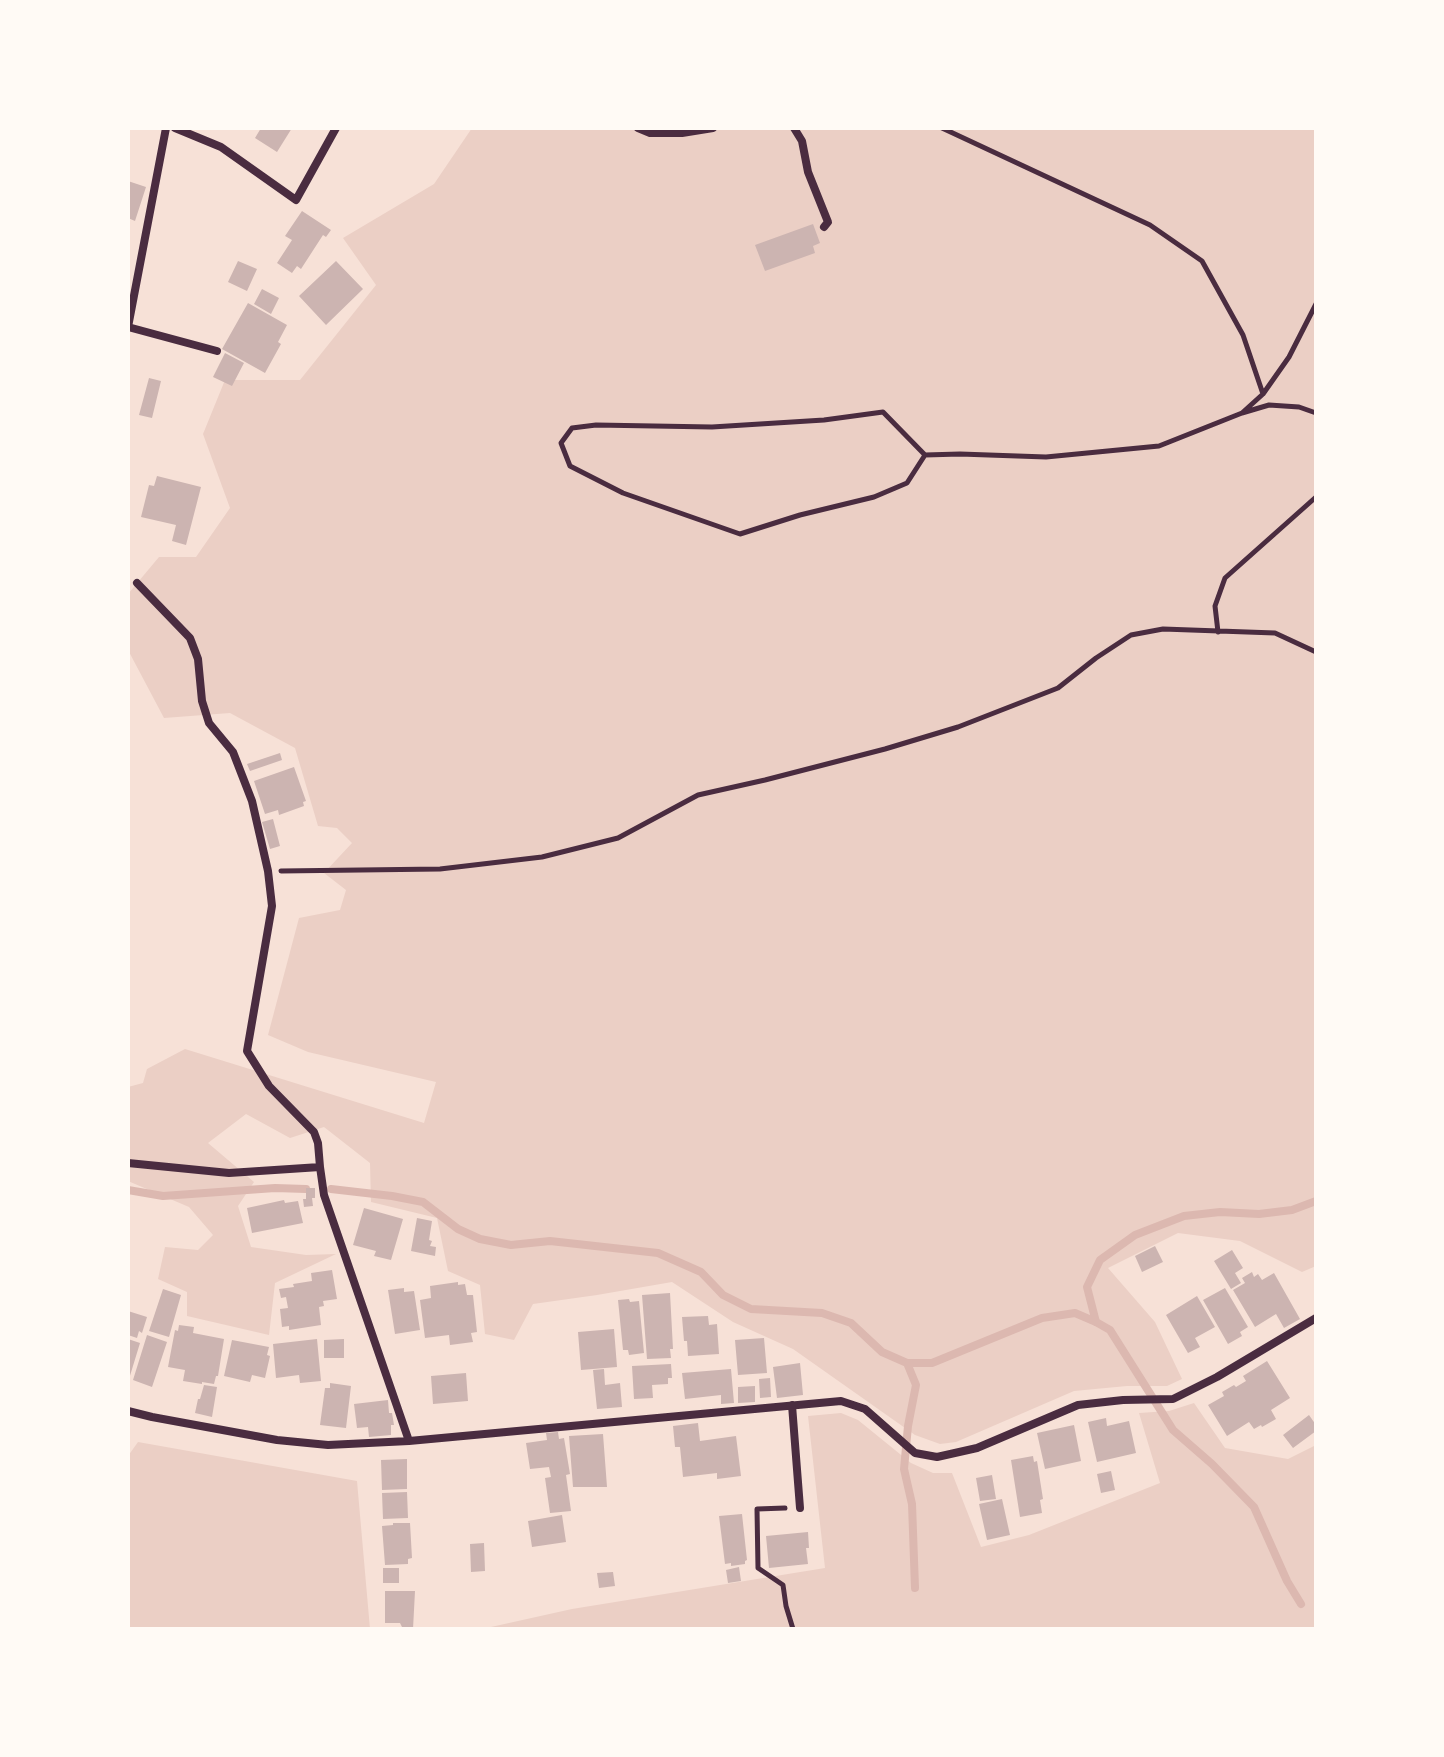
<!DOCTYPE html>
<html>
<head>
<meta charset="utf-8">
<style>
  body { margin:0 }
  #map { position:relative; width:1444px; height:1757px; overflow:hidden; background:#f7e1d7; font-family:"IBM Plex Sans",sans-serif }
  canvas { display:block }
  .frame { position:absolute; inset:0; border:130px solid #fffaf5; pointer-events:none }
</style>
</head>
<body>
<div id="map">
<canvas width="1444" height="1757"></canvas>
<div class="frame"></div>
</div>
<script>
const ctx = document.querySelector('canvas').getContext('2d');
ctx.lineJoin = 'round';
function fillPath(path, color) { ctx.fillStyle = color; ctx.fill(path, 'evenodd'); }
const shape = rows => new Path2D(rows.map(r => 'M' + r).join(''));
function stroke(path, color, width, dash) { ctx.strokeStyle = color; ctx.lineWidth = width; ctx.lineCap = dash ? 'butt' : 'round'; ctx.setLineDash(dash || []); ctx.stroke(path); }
const green = shape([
  [472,128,1316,128,1316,1266,1302,1272,1240,1241,1178,1233,1108,1268,1155,1322,1182,1379,1167,1386,1127,1386,1074,1391,956,1442,940,1444,915,1435,793,1349,733,1322,672,1282,597,1295,533,1304,514,1340,485,1334,480,1285,448,1271,437,1218,371,1202,370,1163,324,1127,290,1138,246,1114,208,1143,254,1182,238,1206,251,1247,306,1255,336,1254,275,1283,269,1335,187,1316,187,1292,158,1279,165,1247,198,1250,213,1235,189,1207,128,1181,128,1087,143,1083,147,1069,185,1049,424,1123,436,1082,308,1052,268,1035,299,918,340,910,346,890,324,873,352,843,337,828,318,826,295,748,230,713,164,718,128,650,128,594,159,557,196,557,230,508,203,434,225,380,300,380,376,285,343,238,434,184],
  [1194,1403,1225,1448,1288,1459,1316,1445,1316,1629,482,1629,572,1609,825,1568,808,1416,841,1413,858,1420,911,1463,933,1473,952,1473,981,1547,1029,1535,1160,1483,1139,1413,1169,1411],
  [138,1442,357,1481,370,1629,128,1629,128,1456]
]);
const stream = shape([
  [331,1189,392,1196,423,1202,458,1229,480,1239,511,1245,550,1241,658,1253,701,1272,723,1295,751,1309,822,1313,851,1323,882,1352,907,1363,932,1363,1042,1318,1075,1313,1096,1322,1110,1330,1173,1430,1212,1464,1254,1507,1287,1581,1301,1604],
  [128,1190,163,1196,275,1188,306,1189],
  [1096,1322,1087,1287,1100,1260,1135,1235,1184,1216,1220,1212,1259,1214,1292,1210,1316,1201],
  [907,1363,916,1385,908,1426,904,1469,912,1504,915,1588]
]);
const building = shape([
  [261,128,292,128,277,152,255,138],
  [128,181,146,187,135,221,128,218],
  [302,211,331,230,326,237,323,235,301,269,297,266,292,273,277,263,292,240,285,236],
  [813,224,820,243,813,246,815,253,765,271,755,245],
  [238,261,257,269,247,291,228,282],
  [336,261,363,289,326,325,299,296],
  [262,289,279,298,271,314,254,304],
  [248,303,287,325,278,342,281,344,265,373,222,349],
  [225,353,244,363,232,386,213,377],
  [149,378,161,381,152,418,139,415],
  [157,476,201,487,186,545,172,541,176,525,141,517,149,485,154,486],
  [280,753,282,760,250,771,247,764],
  [294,767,306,801,303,802,304,806,279,815,278,810,265,814,254,781],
  [273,819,280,846,270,849,262,822],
  [306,1188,315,1188,315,1198,312,1198,313,1206,304,1207,303,1199,306,1199],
  [284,1200,285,1203,298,1201,303,1223,252,1233,247,1208],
  [364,1208,403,1219,391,1260,374,1256,376,1251,353,1245],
  [417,1218,432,1221,429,1240,432,1241,430,1246,436,1247,435,1256,411,1251],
  [1155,1246,1163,1262,1142,1272,1135,1256],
  [1232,1250,1243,1268,1235,1273,1241,1283,1231,1289,1214,1261],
  [332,1270,337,1299,323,1301,324,1306,319,1307,321,1325,289,1330,289,1326,282,1327,280,1309,288,1308,286,1297,281,1298,279,1289,294,1287,293,1284,312,1281,311,1273],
  [1252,1272,1254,1277,1258,1274,1262,1280,1274,1273,1300,1319,1284,1328,1276,1314,1255,1327,1233,1290,1245,1283,1242,1278],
  [458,1282,458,1285,465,1284,467,1295,473,1295,477,1332,471,1333,473,1342,450,1345,449,1335,425,1338,420,1300,431,1298,430,1286],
  [404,1288,404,1292,414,1291,420,1330,395,1334,388,1290],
  [1225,1288,1248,1327,1240,1332,1242,1336,1228,1344,1203,1300],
  [163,1289,181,1295,169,1337,149,1331],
  [670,1293,673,1349,670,1349,671,1358,647,1359,642,1295],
  [1197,1296,1215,1327,1195,1338,1200,1347,1188,1353,1166,1315],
  [629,1299,630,1302,639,1301,644,1353,629,1355,628,1350,623,1350,618,1300],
  [128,1311,147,1317,142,1333,139,1331,137,1338,128,1335],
  [708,1316,709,1325,717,1324,719,1354,688,1356,687,1341,684,1341,682,1317],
  [179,1325,194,1327,193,1333,224,1339,218,1376,216,1376,214,1384,202,1382,202,1384,183,1381,185,1370,168,1367,175,1330,178,1331],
  [614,1329,617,1367,581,1370,578,1332],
  [147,1335,167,1342,152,1387,133,1380],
  [764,1338,767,1373,738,1375,735,1340],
  [128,1339,140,1343,129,1379,128,1379],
  [317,1339,321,1381,300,1383,299,1375,276,1378,273,1344],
  [344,1339,344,1358,324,1358,324,1340],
  [232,1340,269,1347,267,1355,270,1356,265,1378,252,1375,250,1382,224,1376],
  [1267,1361,1290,1398,1271,1410,1276,1419,1262,1427,1261,1425,1254,1429,1249,1422,1227,1436,1208,1405,1224,1396,1222,1392,1234,1385,1236,1387,1246,1381,1243,1376],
  [800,1363,803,1395,777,1398,773,1367],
  [671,1364,672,1378,668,1378,668,1384,652,1385,653,1398,634,1399,632,1366],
  [604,1369,605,1385,620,1383,622,1407,597,1409,593,1370],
  [731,1369,734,1403,721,1404,721,1395,685,1399,682,1373],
  [466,1373,468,1401,433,1404,431,1376],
  [770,1378,771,1397,760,1398,759,1379],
  [330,1383,351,1386,346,1428,320,1425,325,1388,330,1388],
  [204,1385,217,1387,212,1417,195,1413,198,1399,200,1399],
  [755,1386,755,1402,738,1403,738,1387],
  [388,1400,389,1413,392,1413,394,1425,391,1425,391,1435,369,1437,368,1427,357,1428,354,1404],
  [1309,1415,1316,1425,1316,1431,1293,1448,1283,1435],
  [1106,1418,1107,1426,1129,1421,1136,1453,1097,1462,1088,1422],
  [698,1423,700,1441,736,1436,741,1476,717,1479,717,1473,683,1477,680,1447,675,1447,673,1426],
  [1074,1425,1081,1461,1045,1469,1037,1433],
  [558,1432,559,1439,564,1438,570,1474,566,1475,571,1511,550,1513,545,1478,551,1477,549,1467,530,1469,526,1443,547,1440,546,1433],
  [603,1434,607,1487,573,1487,569,1436],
  [1033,1456,1034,1462,1037,1461,1043,1499,1040,1500,1042,1513,1020,1517,1011,1460],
  [407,1459,407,1489,382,1490,381,1460],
  [1111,1471,1115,1490,1101,1493,1097,1474],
  [992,1475,996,1499,980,1501,976,1478],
  [407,1492,408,1518,383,1519,382,1493],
  [1002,1499,1010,1535,987,1540,979,1504],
  [742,1514,747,1560,745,1561,745,1564,731,1566,731,1563,725,1564,719,1516],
  [562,1515,566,1542,532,1547,528,1521],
  [393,1523,410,1523,412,1558,408,1559,408,1564,385,1565,382,1526,393,1525],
  [808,1532,809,1548,806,1548,808,1564,769,1568,766,1536],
  [484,1543,485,1571,471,1572,470,1544],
  [739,1567,741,1581,728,1583,726,1570],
  [383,1568,399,1568,399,1583,383,1583],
  [613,1572,615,1586,599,1588,597,1573],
  [385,1591,415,1591,413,1629,403,1629,400,1623,385,1623]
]);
const path = shape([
  [942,128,1150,225,1202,261,1243,335,1263,394,1289,357,1316,304],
  [1263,394,1242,413,1269,405,1299,407,1316,413],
  [925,455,907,483,874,497,800,515,740,534,623,493,570,466,561,443,572,428,596,425,712,427,824,420,883,412,925,455,960,454,1046,457,1159,446,1242,413],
  [1218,632,1215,606,1225,578,1316,497],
  [281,871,440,869,542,857,618,838,698,795,765,780,885,749,958,727,1058,688,1096,658,1131,635,1163,629,1275,633,1316,652],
  [785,1508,757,1509,758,1568,783,1585,786,1606,793,1629]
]);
const minor = shape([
  [166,128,128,327,217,351],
  [175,128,221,147,296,200,336,128],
  [638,128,650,133,682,133,713,128],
  [794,128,802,141,808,172,828,222,824,227],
  [137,583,190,638,198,659,202,701,209,723,233,752,252,801,268,871,272,906,247,1051,269,1086,314,1132,318,1143,320,1167],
  [128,1163,229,1173,320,1167,324,1195,409,1441],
  [792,1405,800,1508],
  [128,1411,152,1417,277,1440,328,1445,409,1441,841,1401,865,1409,915,1453,937,1457,977,1448,1078,1405,1123,1400,1173,1399,1217,1377,1316,1318]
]);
fillPath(green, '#ebcfc5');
stroke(stream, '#dcb8b0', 8);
fillPath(building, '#ccb4b1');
stroke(path, '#4a2c40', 5);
stroke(minor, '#4a2c40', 8);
</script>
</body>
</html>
